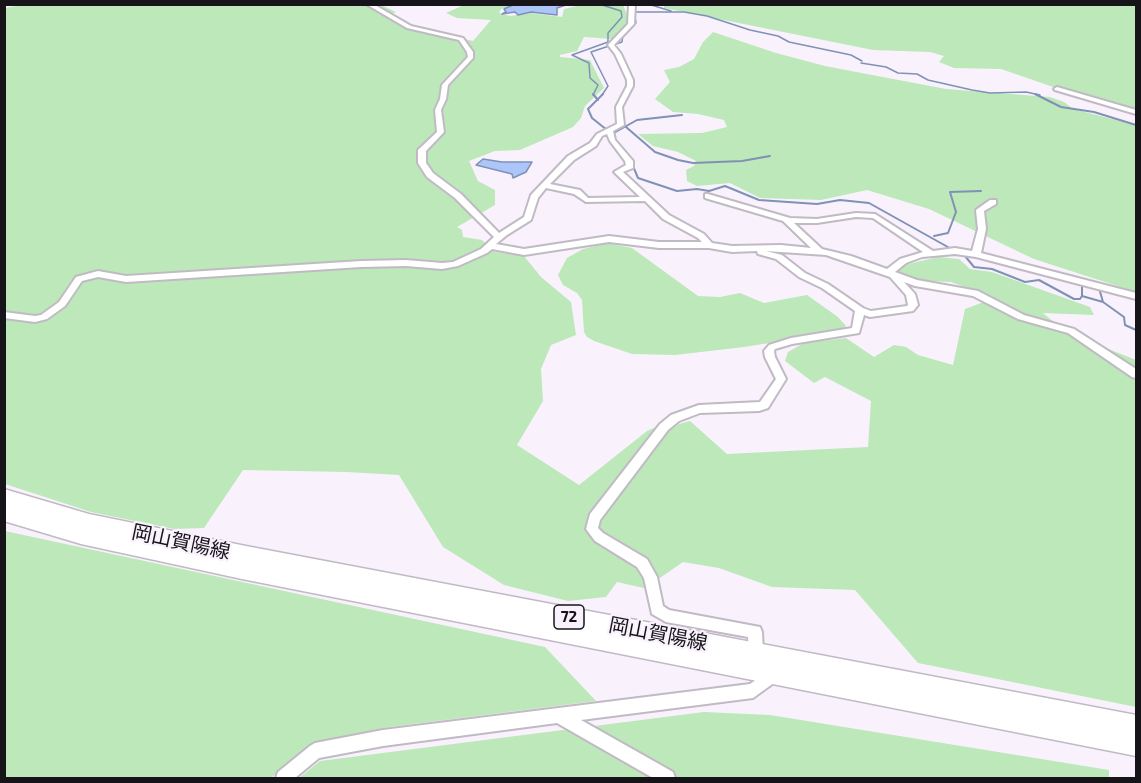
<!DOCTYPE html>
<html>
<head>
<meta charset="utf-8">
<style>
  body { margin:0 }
  #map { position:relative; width:1141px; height:783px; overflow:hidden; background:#f9f2fd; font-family:"Exo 2",sans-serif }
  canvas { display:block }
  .frame { position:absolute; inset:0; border:6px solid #161418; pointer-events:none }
</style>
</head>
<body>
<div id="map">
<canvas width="1141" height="783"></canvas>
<div class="frame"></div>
</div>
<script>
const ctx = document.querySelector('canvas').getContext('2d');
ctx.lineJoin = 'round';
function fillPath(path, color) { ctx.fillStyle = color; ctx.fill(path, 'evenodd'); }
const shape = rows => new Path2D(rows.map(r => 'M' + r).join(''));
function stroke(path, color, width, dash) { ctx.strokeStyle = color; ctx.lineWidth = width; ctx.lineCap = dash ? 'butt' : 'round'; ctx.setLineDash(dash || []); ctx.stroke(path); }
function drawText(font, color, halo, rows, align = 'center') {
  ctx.font = font + ' "Exo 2","Noto Sans JP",sans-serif'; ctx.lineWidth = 4.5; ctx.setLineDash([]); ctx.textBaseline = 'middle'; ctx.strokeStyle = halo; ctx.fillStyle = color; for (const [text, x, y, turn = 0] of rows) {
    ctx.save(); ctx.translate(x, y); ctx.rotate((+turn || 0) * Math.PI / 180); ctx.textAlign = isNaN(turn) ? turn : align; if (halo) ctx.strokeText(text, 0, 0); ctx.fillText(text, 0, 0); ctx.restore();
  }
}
const green = shape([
  [28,4,381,5,396,12,389,15,408,27,473,41,491,20,457,18,446,13,464,5,510,4,510,7,501,9,499,13,510,16,531,13,562,17,564,9,581,5,623,5,629,19,625,27,613,39,584,37,577,51,560,55,560,57,590,60,604,88,585,106,581,118,573,127,520,150,495,151,469,161,478,181,495,190,495,205,457,227,462,230,463,237,482,240,495,252,524,256,541,277,571,302,576,335,551,345,541,369,543,401,517,445,579,485,647,431,661,425,588,530,600,546,638,567,645,577,648,589,617,582,606,597,568,601,504,585,443,547,399,475,347,472,243,470,204,528,174,529,91,512,5,484,4,318,13,318,4,313,5,8],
  [664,5,1136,5,1136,110,1059,89,1001,69,954,68,939,62,944,56,930,52,873,50,664,8],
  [713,32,776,53,825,66,946,89,1050,97,1064,102,1073,109,1136,125,1136,292,1034,259,929,209,867,190,821,200,760,198,730,183,697,186,687,181,686,170,694,166,696,161,678,152,653,146,638,134,702,133,727,127,724,120,698,114,673,112,655,99,670,82,664,70,679,67,694,59,703,42],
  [607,243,632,248,698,296,720,297,740,293,764,303,807,295,838,317,846,326,838,332,744,347,675,355,632,354,594,341,587,337,584,332,582,300,577,293,563,285,558,275,567,258,583,249],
  [938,257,959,259,970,269,992,272,1090,307,1094,315,1043,313,1066,332,1136,360,1136,707,918,663,855,590,772,587,719,568,683,562,657,580,607,539,599,529,599,517,664,434,679,424,690,421,727,454,868,447,871,401,825,377,814,383,785,361,788,352,804,343,846,338,874,357,894,345,906,347,918,355,953,365,965,309,994,298,951,282,921,281,896,273,900,266],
  [5,531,545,647,596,701,389,727,314,742,271,778,5,778],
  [704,712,770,715,1109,770,1109,778,299,778,320,761]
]);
const water = shape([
  [513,5,513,4,566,5,557,8,557,15,531,12,518,15,515,12,502,14,506,12,504,9,513,5],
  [483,159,502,162,532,162,526,172,513,178,512,174,476,165,483,159]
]);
const streamFar1 = shape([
  [648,4,671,11],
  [634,12,684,12,707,16,750,30,778,36,789,42,851,55,862,61],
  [616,44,622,42,623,35,636,23,634,11],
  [861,63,886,67,898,73,917,74,928,80,972,90,990,93,1026,92,1040,95],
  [593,95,598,85,590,78,589,63,572,55,608,42,608,33,622,17,621,11,599,4],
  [602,95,608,86,591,52,609,46]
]);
const stream = shape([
  [593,94,598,100],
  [603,94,588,109,592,118,607,130],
  [1035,94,1061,107,1094,112,1136,125],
  [626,127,655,152,678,160,693,163,742,161,770,156],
  [612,134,637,120,682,115],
  [633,166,638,178,677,191,697,189,709,191,725,186,759,200,817,204,840,200,869,203,955,251],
  [934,236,948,233,956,212,950,192,981,191],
  [960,254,965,256,974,267,992,269,1025,282,1039,280,1074,299,1080,299,1082,296,1103,302,1124,317,1125,325,1136,330],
  [1082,283,1082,296],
  [1099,288,1103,302]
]);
const street = shape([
  [366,4,373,4,411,26,463,38,473,52,473,58,448,85,446,99,441,110,444,132,426,151,426,163,433,173,461,194,499,233,524,217,531,195,568,156,590,143,597,134,617,124,616,107,627,86,627,80,615,54,608,45,628,24,629,4,635,4,634,24,614,45,621,54,633,80,633,86,622,107,624,125,613,131,615,140,633,161,633,168,623,172,669,215,704,234,712,243,732,246,781,245,811,248,783,221,705,198,705,194,708,194,790,218,817,219,856,213,875,214,933,251,955,248,972,251,978,229,976,210,990,200,996,200,996,204,984,211,986,229,981,253,1136,293,1136,299,976,257,955,254,922,257,906,263,895,272,917,280,978,291,1024,315,1074,329,1136,369,1136,378,1132,377,1068,333,1018,319,973,296,915,286,904,282,915,294,918,305,913,311,870,317,864,315,859,333,792,344,775,349,774,351,775,357,786,379,768,408,759,411,700,413,679,421,668,430,600,520,598,528,603,533,647,559,657,577,663,606,669,610,760,627,762,632,763,653,761,658,756,660,751,658,749,653,748,637,666,622,652,614,644,578,637,567,595,541,586,529,590,514,660,424,671,415,699,405,760,402,776,379,765,357,764,351,769,345,791,338,852,328,855,311,822,288,799,277,776,259,758,254,757,251,732,252,709,248,659,248,609,242,524,255,492,249,487,253,458,266,442,269,406,266,361,267,126,282,98,277,82,281,65,306,47,319,35,322,4,318,4,312,35,316,41,315,59,302,76,277,98,271,126,276,361,261,406,260,442,263,453,262,481,249,494,237,455,198,427,177,418,163,418,150,437,132,435,110,440,99,442,85,468,57,467,52,459,40,407,28,366,4],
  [607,134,610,141,625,161,626,165,614,172,640,197,588,198,580,190,550,184,574,160,596,146,602,136,607,134],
  [546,188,574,194,586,202,645,201,663,219,698,238,702,242,659,242,609,236,524,249,496,244,507,235,531,220,538,198,546,188],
  [856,217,873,218,923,252,900,259,887,269,851,256,822,249,794,223,817,223,856,217],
  [766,251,826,255,890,277,906,295,908,305,907,306,871,311,863,308,828,284,805,273,782,255,766,251],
  [1057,87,1136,110,1136,114,1055,90,1054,89,1057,87],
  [773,668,778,670,780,675,778,680,753,698,581,720,673,772,675,778,653,778,557,723,383,746,319,758,295,778,276,778,278,772,310,746,315,743,383,730,750,684,773,668]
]);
const primary = shape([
  [4,489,89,514,246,546,1136,715,1136,756,242,579,81,544,4,521,4,489]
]);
const shields = [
  [569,617,30]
];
const shieldNames = [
  ["72",569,617]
];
const nearStreetnames = [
  ["岡山賀陽線",181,542,12],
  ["岡山賀陽線",658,634,11]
];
fillPath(green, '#bce8ba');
fillPath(water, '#adc6fa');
stroke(water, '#8091b6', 1.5);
stroke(streamFar1, '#8091b6', 1.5);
stroke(stream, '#8091b6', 2);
stroke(street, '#c1bac5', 4);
stroke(primary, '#c1bac5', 3);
fillPath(street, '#fff');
fillPath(primary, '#fff');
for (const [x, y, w] of shields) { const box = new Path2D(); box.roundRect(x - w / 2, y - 12, w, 24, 4.5); ctx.fillStyle = '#f9f2fd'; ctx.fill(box); stroke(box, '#161418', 1.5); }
drawText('bold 15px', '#161418', null, shieldNames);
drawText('20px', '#161418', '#f9f2fd', nearStreetnames);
</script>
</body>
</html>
